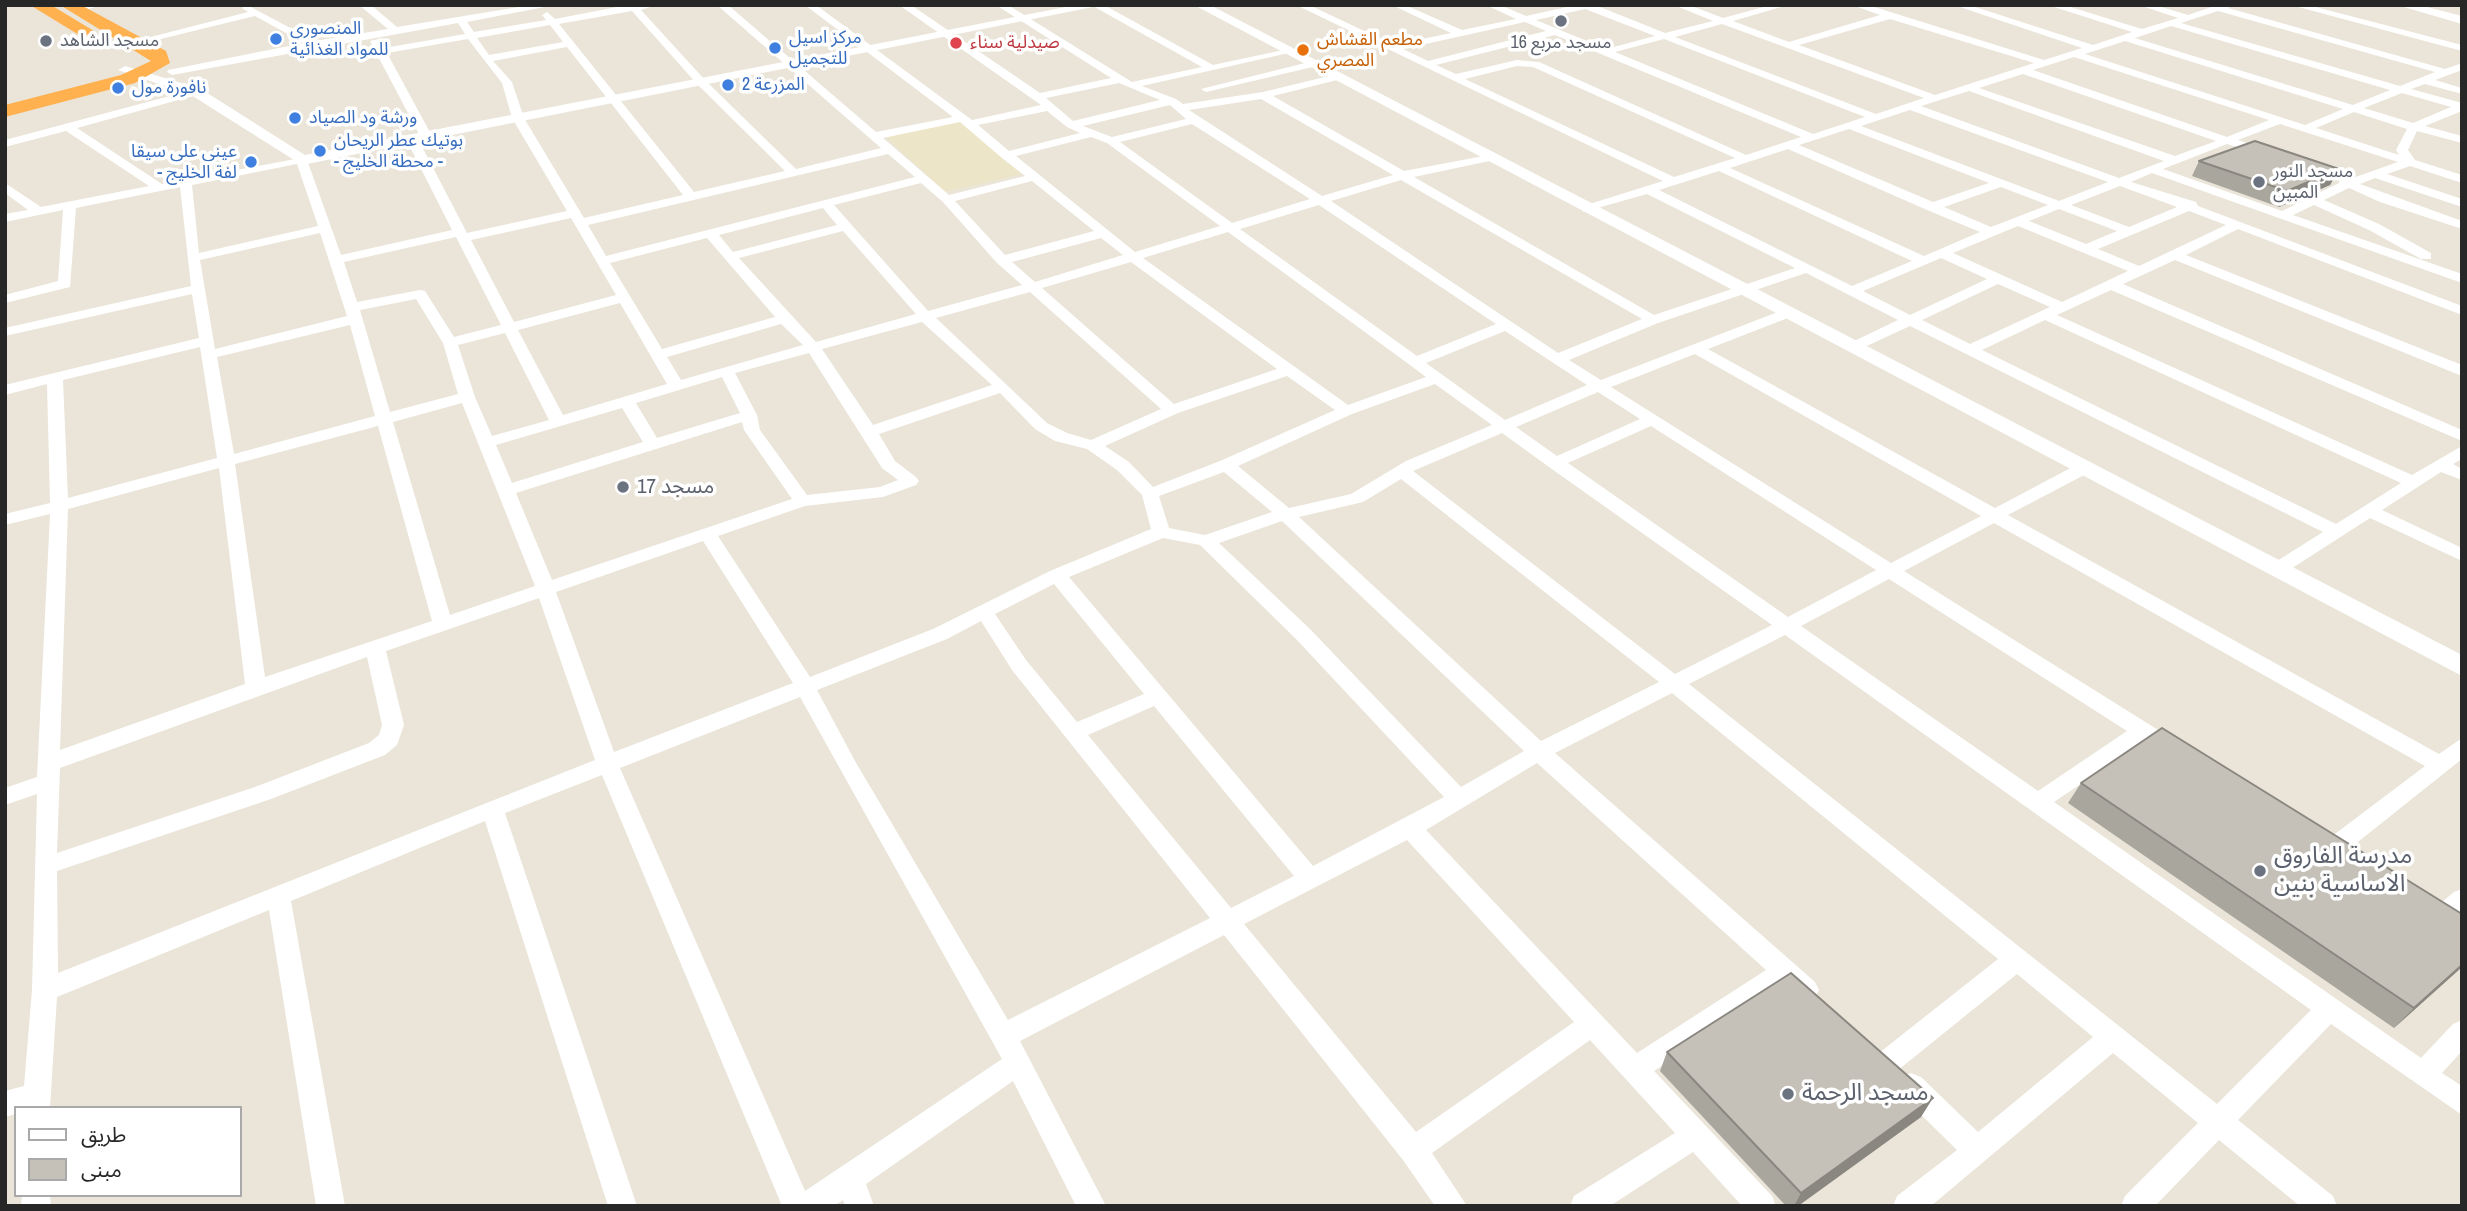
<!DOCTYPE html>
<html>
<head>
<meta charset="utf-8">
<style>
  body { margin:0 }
  #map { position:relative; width:2467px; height:1211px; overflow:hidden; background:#eae5d8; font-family:"Archivo Narrow","Noto Sans Arabic",sans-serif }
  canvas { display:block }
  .frame { position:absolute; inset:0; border:7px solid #272727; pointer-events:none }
  .legend { position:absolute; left:14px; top:1106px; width:228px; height:91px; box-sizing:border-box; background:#fff; border:2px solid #a9a9a9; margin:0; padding:9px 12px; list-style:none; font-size:21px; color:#272727 }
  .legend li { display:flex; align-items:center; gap:14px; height:35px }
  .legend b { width:35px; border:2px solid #a9a9a9 }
</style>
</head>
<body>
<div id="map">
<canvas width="2467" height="1211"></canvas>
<div class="frame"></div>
<ul class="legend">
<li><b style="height:9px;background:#fff"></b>طريق</li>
<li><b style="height:19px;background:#c5c1b8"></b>مبنى</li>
</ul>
</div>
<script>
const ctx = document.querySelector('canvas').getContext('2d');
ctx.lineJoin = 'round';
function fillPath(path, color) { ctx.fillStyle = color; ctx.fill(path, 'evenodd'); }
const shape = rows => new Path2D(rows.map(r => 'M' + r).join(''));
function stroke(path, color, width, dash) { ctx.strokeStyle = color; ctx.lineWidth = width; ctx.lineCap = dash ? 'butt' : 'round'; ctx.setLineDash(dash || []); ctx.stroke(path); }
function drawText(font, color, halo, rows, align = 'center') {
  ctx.font = font + ' "Archivo Narrow","Noto Sans Arabic",sans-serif'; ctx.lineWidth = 7; ctx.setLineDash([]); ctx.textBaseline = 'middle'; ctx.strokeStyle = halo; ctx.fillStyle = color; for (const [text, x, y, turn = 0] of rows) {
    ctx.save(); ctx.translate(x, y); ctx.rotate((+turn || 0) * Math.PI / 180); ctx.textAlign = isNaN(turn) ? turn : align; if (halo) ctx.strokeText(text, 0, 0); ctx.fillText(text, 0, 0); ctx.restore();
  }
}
const education = shape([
  [958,120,1022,174,945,192,885,136]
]);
const street = shape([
  [83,5,102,5,75,13,70,10,83,5],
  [247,5,315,41,388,29,359,5,371,5,397,27,531,5,555,5,467,22,474,32,546,20,542,15,547,12,555,19,627,5,656,5,641,10,705,80,796,169,881,148,717,5,728,5,876,132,953,117,805,5,816,5,972,120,1041,105,899,5,911,5,1040,93,1111,78,996,5,1008,5,1132,82,1202,67,1091,5,1104,5,1213,65,1288,49,1293,52,1142,86,1176,99,1183,104,1263,92,1337,74,1341,75,1341,79,1273,96,1404,171,1494,154,1494,160,1414,177,1654,315,1795,268,1647,194,1583,212,1583,206,1663,181,1296,5,1309,5,1394,45,1451,33,1392,5,1405,5,1462,30,1516,19,1486,5,1500,5,1526,16,1576,5,1595,5,1665,33,1713,21,1674,5,1689,5,1723,18,1771,5,1788,5,1733,21,1789,42,1880,15,1852,5,1868,5,2044,60,2082,48,1954,5,1969,5,2093,45,2132,32,2048,5,2064,5,2142,29,2178,18,2139,5,2155,5,2188,15,2217,5,2233,5,2228,8,2445,69,2462,63,2462,70,2435,80,2462,88,2462,94,2425,84,2411,89,2462,103,2462,111,2425,126,2462,136,2462,143,2417,131,2408,150,2415,160,2462,175,2462,183,2410,166,2387,174,2462,199,2462,207,2375,178,2360,184,2462,221,2462,229,2380,202,2349,188,2324,200,2379,224,2431,253,2431,259,2421,259,2369,230,2314,205,2293,215,2462,274,2462,283,2152,173,2131,182,2196,202,2198,206,2462,306,2462,315,2238,229,2186,255,2462,365,2462,376,2175,260,2123,284,2462,430,2462,441,2111,290,2057,315,2412,475,2462,446,2462,459,2453,464,2462,469,2462,480,2441,472,2382,510,2462,548,2462,561,2370,518,2283,574,2269,574,2267,570,2269,566,2323,532,1910,326,1858,350,1848,350,1848,344,1898,320,1806,273,1658,323,1569,360,1601,380,1783,310,1793,310,1793,316,1708,349,1995,508,2078,464,2090,464,2093,468,2090,472,2008,515,2439,754,2462,738,2462,759,2339,857,2331,859,2323,857,2319,850,2323,843,2425,766,1994,523,1904,571,2179,743,2182,749,2179,755,2171,757,2143,742,2054,802,2421,1058,2453,1024,2462,1020,2462,1051,2442,1073,2462,1086,2462,1115,2331,1024,2238,1120,2333,1196,2337,1206,2300,1206,2219,1140,2155,1206,2121,1206,2125,1196,2198,1123,2113,1053,1931,1206,1893,1206,1897,1196,1957,1150,1901,1095,1897,1086,1901,1077,1911,1073,1921,1077,1978,1132,2093,1037,2017,974,1897,1071,1888,1074,1879,1071,1875,1062,1879,1053,1998,959,1672,693,1555,753,1815,982,1819,990,1815,998,1806,1001,1797,998,1783,986,1654,1071,1772,1196,1776,1206,1742,1206,1693,1152,1610,1206,1570,1206,1574,1196,1675,1133,1590,1040,1432,1153,1467,1206,1435,1206,1403,1160,1224,935,1020,1041,1106,1206,1076,1206,1013,1081,866,1184,874,1206,845,1206,843,1200,834,1206,782,1206,602,775,505,813,637,1206,608,1206,485,821,291,901,345,1206,316,1206,269,910,57,997,50,1108,16,1108,16,1114,5,1117,5,1091,24,1086,32,990,37,794,5,805,5,788,37,777,50,514,5,525,5,514,50,503,47,384,5,395,5,385,199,338,192,294,5,336,5,328,191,286,180,187,76,208,70,287,5,303,5,295,58,281,63,210,5,222,5,214,28,210,5,193,5,183,41,207,149,186,66,131,5,147,5,140,196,89,201,92,200,94,77,128,162,184,306,157,341,255,452,230,406,139,412,136,418,139,467,233,567,211,512,118,502,83,468,39,387,53,432,136,426,139,420,136,370,41,379,39,384,48,465,34,458,23,172,75,167,72,168,70,304,43,255,16,136,45,131,42,248,12,242,8,247,5],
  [1585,9,1655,36,1606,49,1536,20,1585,9],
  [632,11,697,84,785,171,694,192,559,24,632,11],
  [2218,11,2435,72,2400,86,2181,23,2218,11],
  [1890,19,2034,63,1935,95,1799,45,1890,19],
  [1525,22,1546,31,1428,61,1403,49,1525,22],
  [1722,24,1924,98,1876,114,1675,37,1722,24],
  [550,25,563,42,489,55,477,38,550,25],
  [2171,26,2390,90,2353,105,2135,38,2171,26],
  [1555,35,1801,137,1746,155,1539,62,1517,60,1456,74,1436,65,1555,35],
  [1664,39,1865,117,1813,134,1615,52,1664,39],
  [2125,41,2343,109,2305,125,2085,54,2125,41],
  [567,47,683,195,584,218,524,118,512,82,493,61,567,47],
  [2074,57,2269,120,2227,137,2033,70,2074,57],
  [1517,66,1533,67,1735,158,1674,177,1465,79,1517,66],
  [2023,74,2216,141,2175,156,1979,88,2023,74],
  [1119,83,1160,100,1073,121,1046,98,1119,83],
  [1969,91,2164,161,2119,178,1921,106,1969,91],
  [2402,93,2451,107,2413,123,2364,108,2402,93],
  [1261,99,1393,175,1322,196,1189,110,1261,99],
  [1170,105,1186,119,1112,137,1083,126,1170,105],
  [1910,110,2108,182,2059,201,1861,126,1910,110],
  [1047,111,1067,127,1080,133,1009,151,978,125,1047,111],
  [2354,112,2407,129,2396,150,2399,155,2316,128,2354,112],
  [960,122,1002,158,1025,176,949,195,883,138,960,122],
  [1192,124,1310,199,1232,223,1120,142,1192,124],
  [2280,124,2398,162,2350,179,2340,178,2339,183,2282,211,2163,169,2227,144,2270,157,2270,151,2238,140,2280,124],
  [1849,129,1989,183,1933,202,1799,145,1849,129],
  [1091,137,1107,143,1220,226,1135,252,1016,156,1091,137],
  [1788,149,1927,210,1980,232,1924,256,1730,168,1788,149],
  [888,154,915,177,606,256,588,225,888,154],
  [297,164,318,226,199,253,192,185,297,164],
  [1719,171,1912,261,1852,286,1659,190,1719,171],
  [1401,180,1642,319,1558,353,1331,201,1401,180],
  [1032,181,1094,231,1005,255,955,201,1032,181],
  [921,183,943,202,997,263,1022,285,928,311,834,205,921,183],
  [2120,186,2177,207,2129,227,2071,205,2120,186],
  [2001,187,2048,205,1991,227,1944,207,2001,187],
  [1319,205,1496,324,1417,356,1240,229,1319,205],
  [823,208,837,225,733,252,719,235,823,208],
  [2059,209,2117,231,2086,244,2029,221,2059,209],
  [2189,211,2226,225,2139,266,2098,249,2189,211],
  [571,218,616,295,514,322,471,240,571,218],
  [2018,226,2128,271,2062,302,1953,253,2018,226],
  [843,231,916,314,816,342,739,258,843,231],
  [1228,232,1410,365,1426,377,1348,405,1143,258,1228,232],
  [320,233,347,316,215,349,200,260,320,233],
  [456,237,501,325,454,337,425,291,420,290,357,302,344,262,456,237],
  [707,238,775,317,662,349,610,263,707,238],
  [1101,238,1123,255,1035,282,1012,262,1101,238],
  [1941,258,1987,279,1910,315,1863,291,1941,258],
  [1131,262,1277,369,1174,404,1042,288,1131,262],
  [1998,284,2050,307,1970,344,1922,320,1998,284],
  [1030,292,1161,409,1091,440,1067,433,1047,423,936,318,1030,292],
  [416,299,443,343,458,394,390,412,360,310,416,299],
  [620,303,667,384,563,415,518,330,620,303],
  [2045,320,2401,483,2336,524,1982,350,2045,320],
  [922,322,992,385,873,425,822,349,922,322],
  [781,324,803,345,681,380,667,357,781,324],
  [350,325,375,416,234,454,217,357,350,325],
  [1505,331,1552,362,1587,385,1505,420,1426,363,1505,331],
  [505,333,549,420,492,436,475,397,458,345,505,333],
  [200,347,217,458,68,498,63,380,200,347],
  [809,353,882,468,898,480,880,487,807,495,760,430,757,415,735,373,809,353],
  [1695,354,1981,516,1891,563,1611,387,1695,354],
  [1287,376,1335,410,1220,461,1153,487,1129,462,1105,446,1178,413,1287,376],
  [722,377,740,413,657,438,636,403,722,377],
  [1435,384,1492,425,1406,461,1351,494,1289,508,1238,466,1352,414,1435,384],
  [1598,392,1640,419,1557,456,1516,427,1598,392],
  [1000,393,1035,429,1055,441,1087,449,1117,470,1142,495,1151,529,1050,571,933,629,810,677,718,536,805,506,883,497,916,485,919,481,916,477,895,461,879,434,1000,393],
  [462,403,535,586,450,615,393,422,462,403],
  [622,408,643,442,512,483,496,445,622,408],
  [742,422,744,430,792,499,552,580,516,493,742,422],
  [378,426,432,621,265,677,235,464,378,426],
  [1651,426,1876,570,1788,617,1568,463,1651,426],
  [1502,433,1549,467,1772,625,1675,674,1413,471,1502,433],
  [219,468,245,684,60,750,68,509,219,468],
  [1224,472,1272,512,1205,535,1169,528,1159,496,1224,472],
  [1401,479,1659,682,1541,741,1299,517,1363,502,1401,479],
  [1282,521,1524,751,1461,787,1310,629,1219,543,1282,521],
  [1163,538,1200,545,1296,639,1444,797,1313,866,1069,577,1163,538],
  [703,541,793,683,614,752,556,592,703,541],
  [1889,579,2127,731,2038,791,1801,626,1889,579],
  [1054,584,1144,694,1077,722,1026,660,995,614,1054,584],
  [539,598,595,760,58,973,57,871,271,799,385,755,397,745,404,725,386,651,539,598],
  [981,621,1012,670,1210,918,1008,1020,855,761,817,690,947,639,981,621],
  [1785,635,2311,1010,2217,1104,1689,684,1785,635],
  [367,657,382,725,379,735,369,743,255,787,57,853,60,768,367,657],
  [800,697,1002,1059,805,1191,620,768,800,697],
  [1154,706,1294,876,1231,908,1088,735,1154,706],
  [1537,763,1766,970,1637,1053,1426,830,1537,763],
  [1407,840,1574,1022,1416,1132,1244,924,1407,840],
  [2291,5,2308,5,2462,45,2462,51,2291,5],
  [1313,61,1317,62,1317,66,1206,92,1201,89,1313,61],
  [2462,889,2462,914,2448,926,2439,929,2430,926,2427,919,2430,912,2454,892,2462,889],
  [22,1195,50,1195,51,1206,21,1206,22,1195]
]);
const secondary = shape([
  [1076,5,1103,5,302,165,191,95,118,70,125,66,201,89,305,155,1076,5],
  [1194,5,1210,5,2462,655,2462,676,1194,5],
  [2397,5,2419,5,2462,16,2462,24,2397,5]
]);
const highway = shape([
  [30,5,51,5,94,31,85,36,79,35,30,5],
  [60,5,81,5,166,51,170,63,135,83,5,117,5,105,121,75,151,61,60,5]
]);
const wall = shape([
  [2199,161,2339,169,2330,185,2279,207,2192,176],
  [2081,783,2462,967,2394,1028,2068,803],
  [1667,1052,1921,1117,1798,1206,1786,1206,1660,1071]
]);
const shadedWall = shape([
  [2339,169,2330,185,2279,207,2287,191],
  [2462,965,2462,967,2394,1028,2414,1008],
  [1933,1098,1921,1117,1798,1206,1794,1206,1801,1193]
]);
const building = shape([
  [2255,141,2339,169,2287,191,2199,161,2255,141],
  [2162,728,2462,914,2462,965,2414,1008,2081,783,2162,728],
  [1791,973,1933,1098,1801,1193,1667,1052,1791,973]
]);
const markers = [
  [1561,21,7,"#6b7280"],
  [276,39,7,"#3f7fe0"],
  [46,41,7,"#6b7280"],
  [956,43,7,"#e0444e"],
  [775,48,7,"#3f7fe0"],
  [1303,50,7,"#e8710a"],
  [728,85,7,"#3f7fe0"],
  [118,88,7,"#3f7fe0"],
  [295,118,7,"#3f7fe0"],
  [320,151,7,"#3f7fe0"],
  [251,162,7,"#3f7fe0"],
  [2259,182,7,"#6b7280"],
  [623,487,7,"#6b7280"],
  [2260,871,7,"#6b7280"],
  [1788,1094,7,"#6b7280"]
];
const farShopnames = [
  ["المنصوري",290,29],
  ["للمواد الغذائية",290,50],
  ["مركز اسيل",789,38],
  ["للتجميل",789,59],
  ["المزرعة 2",742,85],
  ["نافورة مول",132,88],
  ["ورشة ود الصياد",309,118],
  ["بوتيك عطر الريحان",334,141],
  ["- محطة الخليج -",334,162],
  ["عيني على سيقا",237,152,"right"],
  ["- لفة الخليج",237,173,"right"]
];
const farFoodnames = [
  ["مطعم القشاش",1317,40],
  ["المصري",1317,61]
];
const farWorshipnames = [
  ["مسجد الشاهد",60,41],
  ["مسجد مربع 16",1561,43,"center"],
  ["مسجد النور",2273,172],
  ["المبين",2273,193]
];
const farHealthnames = [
  ["صيدلية سناء",970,43]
];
const worshipNames = [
  ["مسجد 17",637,487]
];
const nearWorshipnames = [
  ["مدرسة الفاروق",2274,857],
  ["الاساسية بنين",2274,885],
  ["مسجد الرحمة",1802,1094]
];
fillPath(education, '#ede5c7');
fillPath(street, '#fff');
fillPath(secondary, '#fff');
fillPath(highway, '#ffb04f');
fillPath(wall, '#a9a69e');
fillPath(shadedWall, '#8a8781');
fillPath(building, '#c5c1b8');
stroke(building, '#8a8781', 2);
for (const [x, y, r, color] of markers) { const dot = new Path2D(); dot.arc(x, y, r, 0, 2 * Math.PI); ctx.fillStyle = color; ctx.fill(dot); stroke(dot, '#fff', 2.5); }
drawText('18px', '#366cbe', '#fff', farShopnames, 'left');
drawText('18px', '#c56008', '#fff', farFoodnames, 'left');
drawText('18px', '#5b616d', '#fff', farWorshipnames, 'left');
drawText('18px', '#be3a42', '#fff', farHealthnames, 'left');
drawText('21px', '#5b616d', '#fff', worshipNames, 'left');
drawText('24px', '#5b616d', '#fff', nearWorshipnames, 'left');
</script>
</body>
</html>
